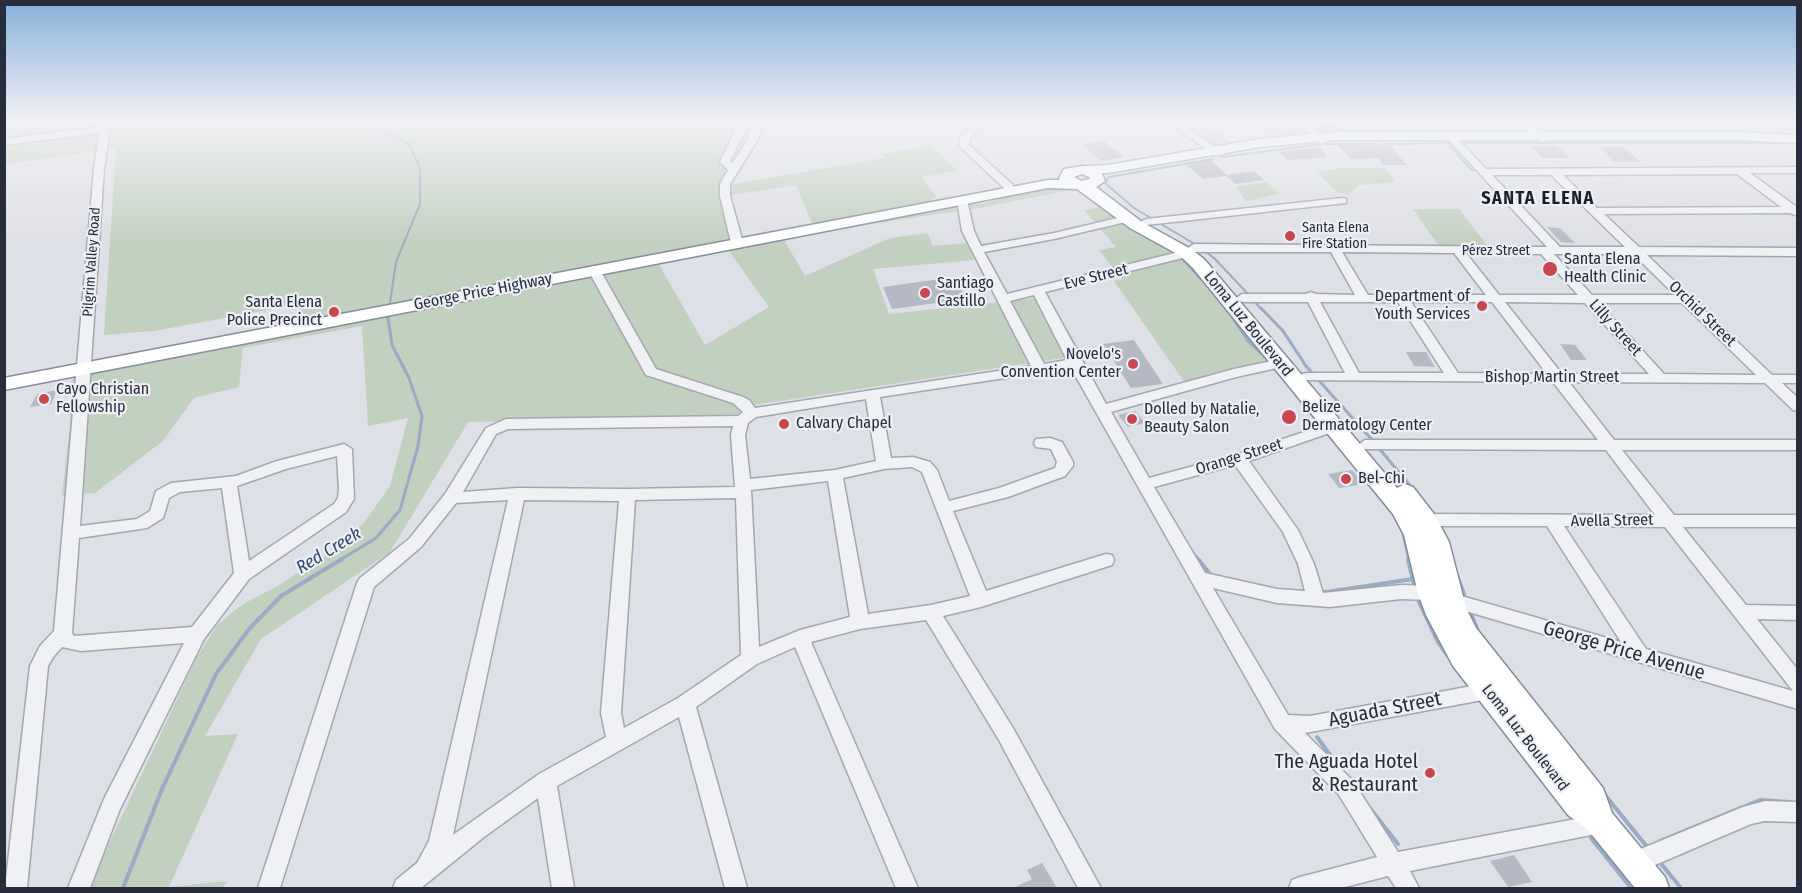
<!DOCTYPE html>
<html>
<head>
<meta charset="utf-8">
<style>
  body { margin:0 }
  #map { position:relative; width:1802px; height:893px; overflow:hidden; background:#dde0e6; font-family:"Fira Sans Condensed",sans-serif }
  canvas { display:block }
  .frame { position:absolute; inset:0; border:6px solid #272d3c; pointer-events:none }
</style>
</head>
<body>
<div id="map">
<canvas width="1802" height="893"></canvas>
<div class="frame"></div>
</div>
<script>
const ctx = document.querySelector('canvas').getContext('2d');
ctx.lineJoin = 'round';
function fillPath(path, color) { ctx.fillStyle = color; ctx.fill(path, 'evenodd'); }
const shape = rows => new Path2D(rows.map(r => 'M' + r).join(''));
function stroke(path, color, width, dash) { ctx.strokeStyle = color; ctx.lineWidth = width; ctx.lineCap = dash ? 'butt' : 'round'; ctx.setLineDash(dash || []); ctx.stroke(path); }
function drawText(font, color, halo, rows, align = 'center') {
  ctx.font = font + ' "Fira Sans Condensed",sans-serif'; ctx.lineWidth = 4.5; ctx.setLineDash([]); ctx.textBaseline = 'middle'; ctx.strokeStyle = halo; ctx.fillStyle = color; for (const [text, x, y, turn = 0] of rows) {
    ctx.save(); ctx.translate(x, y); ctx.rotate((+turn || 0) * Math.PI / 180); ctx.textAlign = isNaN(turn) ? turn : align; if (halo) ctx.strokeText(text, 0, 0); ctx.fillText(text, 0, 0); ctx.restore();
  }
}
const green = shape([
  [4,121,764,121,765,131,734,182,734,184,884,158,882,154,931,145,957,171,921,177,936,196,931,200,934,202,812,224,796,185,726,196,736,239,296,326,300,304,154,331,104,335,116,149,5,164],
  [1165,121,1203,121,1234,144,1209,148],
  [1255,121,1294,121,1311,136,1277,138],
  [1339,168,1385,168,1395,182,1360,185,1348,194,1337,192,1317,172],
  [1266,182,1279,194,1246,201,1236,187],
  [1044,187,1077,188,1182,256,1232,312,1252,342,1271,360,1185,383,1114,281,1122,279,1099,250,1116,247,1084,210,1100,207,1075,189,979,208,859,226,784,240,805,276,890,238,927,233,933,246,967,243,974,260,873,269,889,314,1047,297,1083,355,747,406,733,417,468,422,390,552,261,639,205,736,238,734,169,887,227,881,223,888,88,888,196,659,217,625,243,604,276,587,334,550,364,523,390,486,408,418,368,426,362,326,243,348,239,387,194,398,163,441,95,493,62,496,70,424,71,381,77,373,657,261,705,345,769,307,726,247,940,207,985,203],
  [1413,209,1459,209,1489,248,1440,248]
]);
const streamFar2 = shape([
  [374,121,381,129,409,144,420,168,420,204,396,262,389,310],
  [1460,143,1798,143],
  [1385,144,1454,143],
  [1448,144,1472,170,1476,170],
  [1222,157,1323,144,1373,144],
  [1198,246,1134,208,1105,183,1109,177,1213,159],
  [1203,250,1214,258,1250,296],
  [1184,261,1213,292],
  [1254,301,1262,310]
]);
const streamFar1 = shape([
  [1261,308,1283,331,1306,366,1374,442],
  [1232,316,1248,341,1267,359],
  [1378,447,1412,488],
  [1374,490,1394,515],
  [1402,529,1409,560],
  [1193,553,1199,560],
  [340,560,376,538,400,510,418,446,422,416,409,378,392,345,388,317,389,308]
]);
const stream = shape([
  [1198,559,1211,575],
  [1408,559,1414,585],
  [1458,578,1466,600],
  [1320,593,1413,579],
  [1418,600,1438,642,1448,656],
  [1469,609,1478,631],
  [1317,737,1342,771],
  [1605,795,1648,848],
  [1366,803,1398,844],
  [1591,838,1631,888],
  [1660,841,1760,800,1789,802],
  [1658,860,1681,888],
  [123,888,162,789,216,674,249,629,281,596,342,559]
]);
const building = shape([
  [1308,121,1337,121,1344,130,1319,130],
  [1104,141,1124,157,1101,161,1082,145],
  [1374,144,1389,144,1407,165,1383,165,1378,158,1350,159,1338,145],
  [1531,146,1557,146,1570,158,1543,158],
  [1319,147,1328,157,1288,160,1278,152],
  [1599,147,1623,147,1641,162,1615,162],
  [1211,160,1227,175,1254,171,1264,180,1235,184,1226,176,1203,179,1187,165],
  [1547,227,1560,228,1575,243,1561,242],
  [955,277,966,299,892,309,883,287],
  [1134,340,1163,384,1131,388,1103,344],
  [1560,344,1575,345,1587,360,1571,360],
  [1406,352,1426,352,1435,367,1414,366],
  [57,390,51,404,30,407,37,394],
  [1135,411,1145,423,1128,427,1118,415],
  [1352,470,1364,484,1339,488,1328,474],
  [1514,855,1532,882,1508,887,1490,861],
  [1042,863,1057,888,1013,888,1032,879,1027,870]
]);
const minor = shape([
  [102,121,111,121,104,169,80,526,137,519,150,511,156,491,171,483,236,476,277,461,344,444,352,449,354,499,346,512,249,579,204,639,120,809,90,888,68,888,104,799,184,643,81,651,62,647,54,656,48,666,27,888,5,888,30,666,40,646,54,631,94,169,99,133,4,145,4,139,100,127,102,121],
  [337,456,339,489,338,498,334,504,249,561,237,486,286,469,337,456],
  [222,488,234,573,192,627,74,636,72,633,79,538,147,528,163,518,169,498,180,492,222,488],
  [732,121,742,121,747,127,730,161,733,163,748,139,754,121,763,121,758,139,730,184,730,196,743,243,737,246,731,243,720,196,720,184,728,170,720,162,737,127,732,121],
  [974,121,984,121,970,139,969,145,1013,185,1013,189,1005,189,959,146,960,139,974,121],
  [1166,121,1177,121,1225,154,1216,156,1166,121],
  [1295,121,1305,121,1329,142,1321,144,1295,121],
  [1517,121,1527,121,1550,140,1542,142,1517,121],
  [1450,133,1453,134,1486,169,1798,167,1798,173,1750,173,1798,208,1798,215,1795,215,1790,213,1604,214,1639,247,1798,248,1798,256,1647,255,1772,375,1798,375,1798,383,1782,383,1798,398,1798,411,1793,410,1765,383,1569,382,1614,440,1798,440,1798,450,1622,450,1674,515,1798,515,1798,527,1683,527,1746,605,1798,606,1798,620,1757,619,1798,670,1798,709,1445,605,1442,600,1445,595,1451,593,1621,642,1547,526,1426,526,1420,524,1418,520,1420,516,1426,514,1655,515,1606,450,1360,449,1358,445,1365,440,1598,440,1553,382,1302,380,1300,377,1302,374,1307,373,1345,373,1308,302,1242,302,1236,298,1242,294,1306,294,1311,292,1316,294,1355,295,1331,252,1194,252,1188,248,1194,244,1547,247,1447,138,1447,134,1450,133],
  [1737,174,1781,207,1597,208,1563,175,1737,174],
  [1492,175,1551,175,1625,247,1560,247,1492,175],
  [1342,252,1454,253,1486,295,1368,295,1342,252],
  [1466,253,1541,254,1578,295,1499,295,1466,253],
  [1554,254,1633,254,1675,295,1592,295,1554,254],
  [1320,302,1398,302,1444,373,1359,373,1320,302],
  [1411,302,1492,302,1547,374,1458,373,1411,302],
  [1505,302,1585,303,1649,374,1562,374,1505,302],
  [1599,303,1682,303,1756,375,1664,374,1599,303],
  [1564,526,1665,527,1793,691,1646,649,1564,526],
  [962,197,967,200,974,231,981,246,1054,233,1126,216,1132,219,1130,221,1054,239,984,252,1007,294,1187,250,1191,252,1191,256,1045,292,1106,404,1234,369,1281,359,1288,363,1286,366,1236,377,1111,412,1149,478,1235,455,1328,424,1338,424,1340,427,1338,430,1249,461,1298,530,1314,564,1323,593,1401,585,1430,586,1436,588,1439,593,1436,598,1430,600,1401,599,1330,607,1277,603,1213,588,1288,715,1310,716,1488,683,1495,685,1498,691,1495,697,1488,699,1305,733,1353,781,1398,852,1603,814,1611,817,1614,824,1611,831,1410,871,1419,888,1396,888,1388,876,1341,888,1289,888,1292,880,1300,877,1377,857,1339,795,1275,729,1071,368,880,397,891,458,913,457,930,462,937,470,949,501,999,488,1055,468,1057,462,1051,449,1036,447,1034,443,1036,439,1050,438,1062,442,1073,462,1073,466,1065,476,1008,497,953,511,986,591,1106,554,1112,555,1114,560,1112,565,981,607,943,616,1013,728,1101,888,1078,888,999,740,926,620,860,629,811,642,918,888,896,888,795,647,757,664,696,707,747,888,725,888,679,717,557,786,574,888,552,888,538,798,484,837,421,888,393,888,396,880,417,863,429,841,508,500,456,503,421,547,374,587,280,888,258,888,357,583,360,578,409,539,445,494,486,428,506,419,738,416,743,412,733,403,646,375,588,270,590,267,594,266,600,270,656,369,743,397,749,400,755,408,1031,366,962,231,957,200,962,197],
  [1034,295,1067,360,1044,364,1010,301,1034,295],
  [866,399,876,461,835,470,750,479,745,435,748,423,756,417,866,399],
  [733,426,731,435,735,487,627,489,517,488,463,492,496,434,508,429,733,426],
  [1235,465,1283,532,1298,564,1305,591,1277,589,1205,573,1154,487,1235,465],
  [912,467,922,472,970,596,931,605,868,614,843,478,884,469,912,467],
  [828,481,850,617,800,630,759,647,751,490,828,481],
  [736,498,741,655,678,698,624,728,621,713,635,500,736,498],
  [524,500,619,501,601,713,606,737,539,774,453,835,524,500],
  [1342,198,1346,199,1346,203,1146,225,1140,222,1146,219,1342,198],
  [1765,801,1798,802,1798,822,1765,821,1751,824,1634,874,1626,871,1623,863,1626,855,1743,807,1765,801]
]);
const major = shape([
  [1335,132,1738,132,1798,135,1798,143,1738,140,1335,140,1260,147,1108,173,1083,174,1077,170,1083,166,1108,165,1260,139,1335,132]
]);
const highway = shape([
  [1083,166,1100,171,1102,174,1105,181,1096,187,1142,222,1191,249,1204,259,1397,488,1405,484,1413,487,1434,514,1449,542,1466,608,1476,628,1603,788,1612,813,1665,877,1669,888,1635,888,1588,830,1568,815,1453,666,1426,615,1418,593,1404,535,1393,514,1192,267,1179,255,1130,228,1077,189,1048,188,4,390,4,378,1048,180,1060,180,1059,178,1064,169,1083,166],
  [1082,174,1089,177,1090,179,1081,181,1074,177,1082,174]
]);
const markers = [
  [1290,236,6,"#c84650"],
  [1550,269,8,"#c84650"],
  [925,293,6,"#c84650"],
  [1482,306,6,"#c84650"],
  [334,312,6,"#c84650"],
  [1133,364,6,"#c84650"],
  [44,399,6,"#c84650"],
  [1289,417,8,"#c84650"],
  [1132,419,6,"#c84650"],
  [784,424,6,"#c84650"],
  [1346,479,6,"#c84650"],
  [1430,773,6,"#c84650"]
];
const farPoinames = [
  ["Santa Elena",1302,228],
  ["Fire Station",1302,244]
];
const farStreetnames = [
  ["Pérez Street",1496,251],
  ["Pilgrim Valley Road",92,262,-86]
];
const poiNames = [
  ["Santa Elena",1564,260],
  ["Health Clinic",1564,278],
  ["Santiago",937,284],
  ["Castillo",937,302],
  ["Department of",1470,297,"right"],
  ["Youth Services",1470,315,"right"],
  ["Santa Elena",322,303,"right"],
  ["Police Precinct",322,321,"right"],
  ["Novelo's",1121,355,"right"],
  ["Convention Center",1121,373,"right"],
  ["Cayo Christian",56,390],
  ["Fellowship",56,408],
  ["Belize",1302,408],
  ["Dermatology Center",1302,426],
  ["Dolled by Natalie,",1144,410],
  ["Beauty Salon",1144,428],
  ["Calvary Chapel",796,424],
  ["Bel-Chi",1358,479]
];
const streetNames = [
  ["Eve Street",1096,277,-14],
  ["George Price Highway",483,292,-11],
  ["Orchid Street",1702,314,44],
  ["Loma Luz Boulevard",1248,324,51],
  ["Lilly Street",1615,328,48],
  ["Bishop Martin Street",1552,378],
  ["Orange Street",1239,457,-17],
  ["Avella Street",1612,521,-1],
  ["Loma Luz Boulevard",1525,738,52]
];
const farDistrictnames = [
  ["SANTA ELENA",1538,199]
];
const waterNames = [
  ["Red Creek",329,551,-31]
];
const nearStreetnames = [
  ["George Price Avenue",1624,651,16],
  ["Aguada Street",1385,710,-11]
];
const nearPoinames = [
  ["The Aguada Hotel",1418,762],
  ["& Restaurant",1418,785]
];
fillPath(green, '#c2d0bf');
stroke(streamFar2, '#99abc5', 2);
stroke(streamFar1, '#99abc5', 3);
stroke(stream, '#99abc5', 4);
fillPath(building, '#b5b9c3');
stroke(minor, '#a3a7b0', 3);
stroke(major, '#9da4b2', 3);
stroke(highway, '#858d9c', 3);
fillPath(minor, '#f0f1f5');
fillPath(major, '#fff');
fillPath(highway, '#fff');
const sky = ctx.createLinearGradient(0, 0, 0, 246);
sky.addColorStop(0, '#88b0da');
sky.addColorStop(0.49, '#f0f1f4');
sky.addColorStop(1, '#f0f1f400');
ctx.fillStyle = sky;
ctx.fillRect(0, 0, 1802, 246);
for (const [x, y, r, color] of markers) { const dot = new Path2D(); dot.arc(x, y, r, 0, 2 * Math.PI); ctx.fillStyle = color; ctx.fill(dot); stroke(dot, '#eceff4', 2); }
drawText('14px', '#272d3c', '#eceff4', farPoinames, 'left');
drawText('14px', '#272d3c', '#eceff4', farStreetnames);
drawText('16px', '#272d3c', '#eceff4', poiNames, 'left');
drawText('16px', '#272d3c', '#eceff4', streetNames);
ctx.letterSpacing = '1.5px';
drawText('bold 18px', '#1a1f2d', '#eceff4', farDistrictnames);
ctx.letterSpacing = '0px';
drawText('italic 18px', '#33496e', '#eceff4', waterNames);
drawText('20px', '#272d3c', '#eceff4', nearStreetnames);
drawText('20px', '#272d3c', '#eceff4', nearPoinames, 'right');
</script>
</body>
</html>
